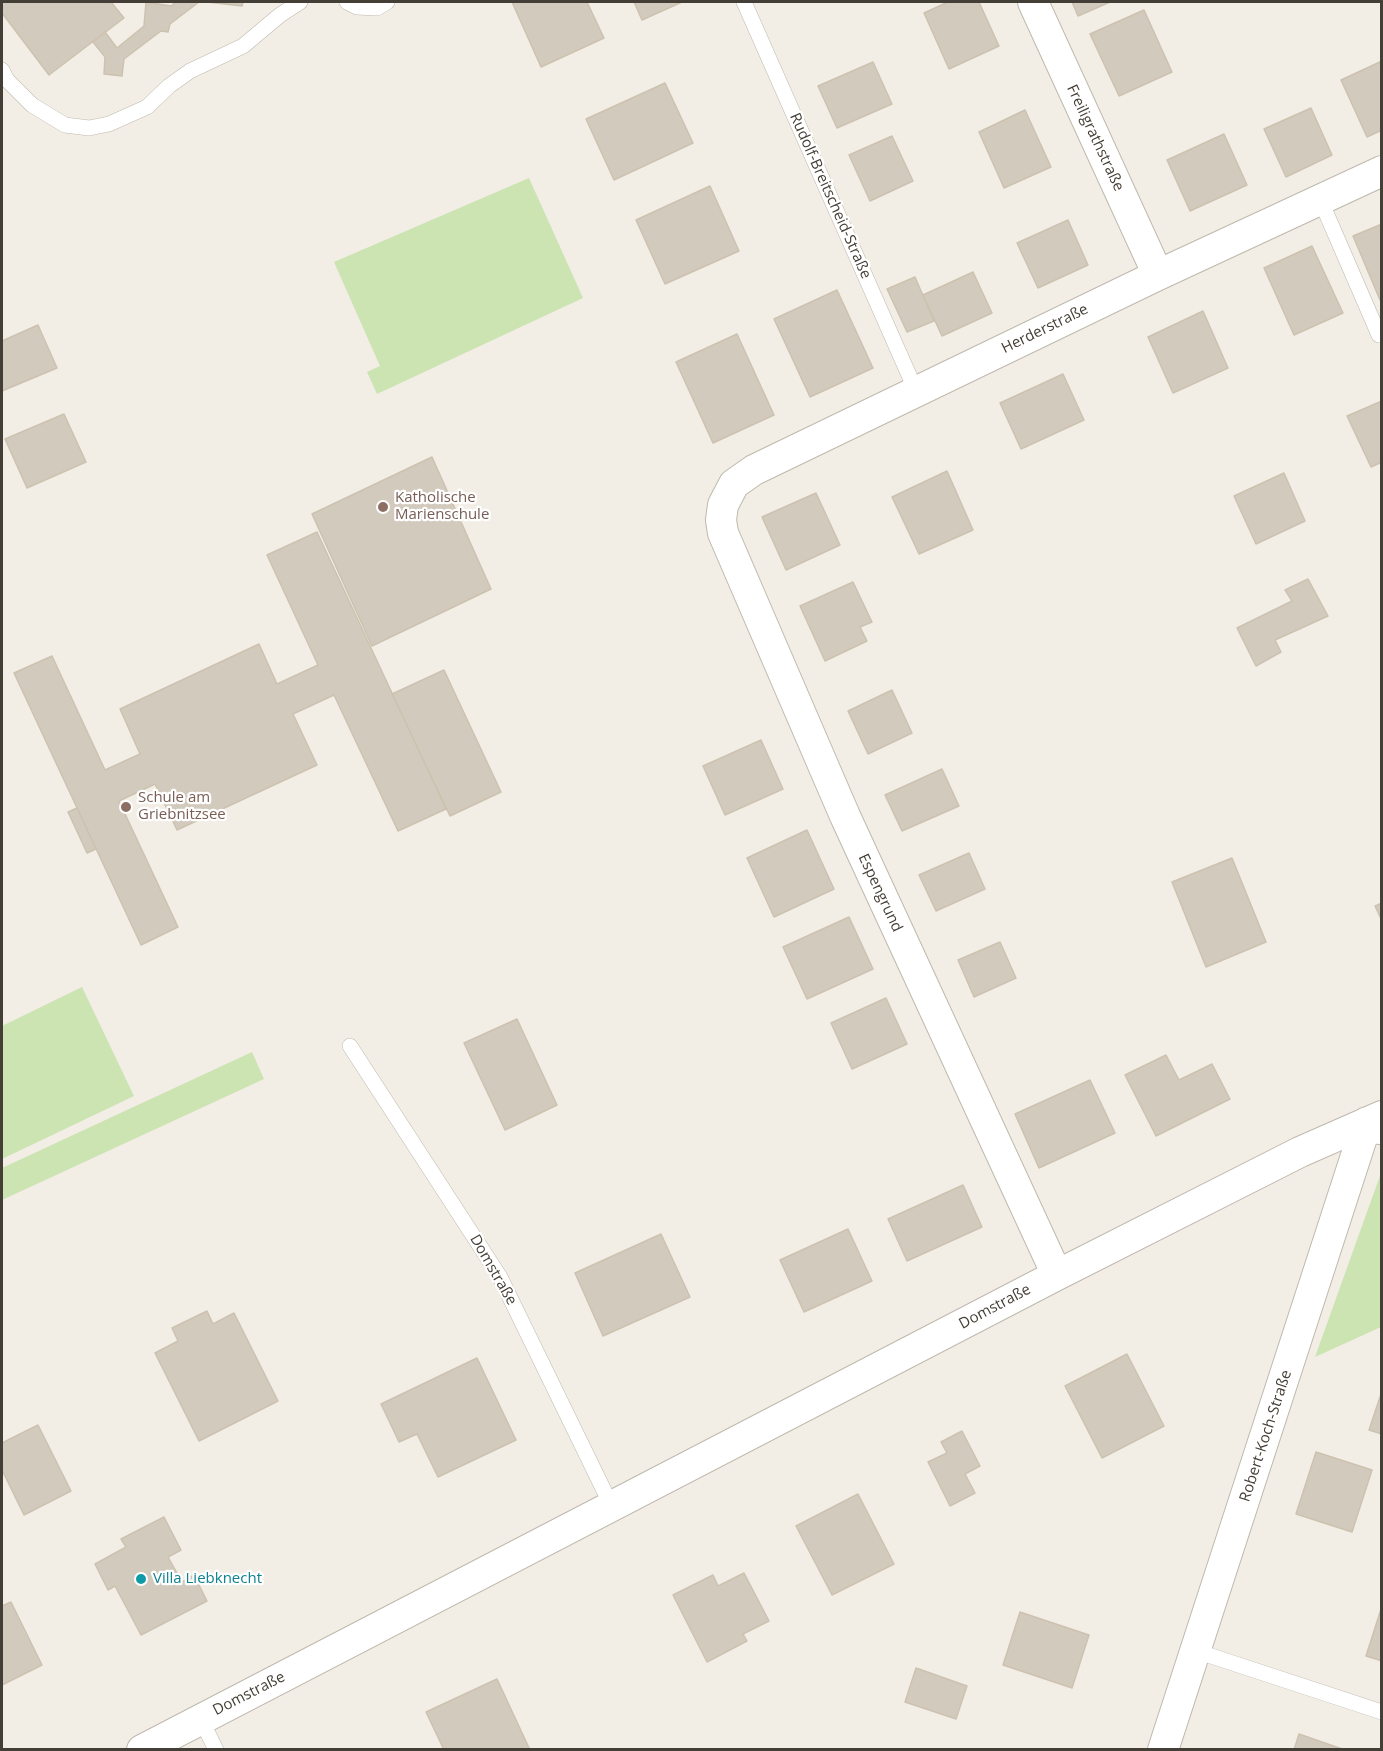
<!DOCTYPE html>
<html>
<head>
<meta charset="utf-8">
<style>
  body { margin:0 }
  #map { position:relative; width:1383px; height:1751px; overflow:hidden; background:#f2eee6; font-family:"Open Sans",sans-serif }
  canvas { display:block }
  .frame { position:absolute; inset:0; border:3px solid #443f36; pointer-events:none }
</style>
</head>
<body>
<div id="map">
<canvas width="1383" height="1751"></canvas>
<div class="frame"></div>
</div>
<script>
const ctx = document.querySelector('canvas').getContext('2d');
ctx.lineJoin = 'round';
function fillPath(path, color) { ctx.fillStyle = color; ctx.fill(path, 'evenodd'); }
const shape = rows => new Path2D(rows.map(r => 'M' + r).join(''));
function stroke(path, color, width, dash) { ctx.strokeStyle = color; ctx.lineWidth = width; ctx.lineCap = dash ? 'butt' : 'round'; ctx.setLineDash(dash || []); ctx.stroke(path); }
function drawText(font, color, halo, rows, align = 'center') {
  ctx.font = font + ' "Open Sans",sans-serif'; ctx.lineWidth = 4.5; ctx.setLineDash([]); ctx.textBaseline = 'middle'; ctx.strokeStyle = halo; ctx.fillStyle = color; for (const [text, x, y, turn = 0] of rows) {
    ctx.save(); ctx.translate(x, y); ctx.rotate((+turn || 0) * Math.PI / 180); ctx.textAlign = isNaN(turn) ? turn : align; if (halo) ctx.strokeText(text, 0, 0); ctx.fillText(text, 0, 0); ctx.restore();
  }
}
const green = shape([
  [529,178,583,298,377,394,367,372,380,366,334,262],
  [82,987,134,1096,2,1159,2,1026],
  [252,1052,264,1079,2,1200,2,1168],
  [1381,1173,1381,1327,1315,1357]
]);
const building = shape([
  [2,2,111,2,124,18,49,75,2,13,2,2],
  [146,2,171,6,176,2,199,2,170,24,168,32,161,31,124,59,122,76,104,74,105,57,93,42,105,32,117,48,144,26,146,2],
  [207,2,243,2,242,6,207,2],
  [512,2,587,2,604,38,541,67,512,2],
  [634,2,682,2,642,20,634,2],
  [948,2,979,2,999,46,949,69,924,13,948,2],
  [1072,2,1110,2,1078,16,1072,2],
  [1144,10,1172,72,1119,96,1090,34,1144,10],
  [1382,61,1382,130,1367,137,1341,80,1382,61],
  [873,62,892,104,837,128,818,86,873,62],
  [665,83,693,143,614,180,586,119,665,83],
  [1311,108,1332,155,1286,177,1264,129,1311,108],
  [1025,110,1051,167,1004,188,979,132,1025,110],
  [1224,134,1247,185,1190,211,1167,160,1224,134],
  [892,136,913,181,870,201,849,155,892,136],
  [710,186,739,251,665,284,636,220,710,186],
  [1068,220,1088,265,1038,288,1017,243,1068,220],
  [1382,224,1382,299,1380,300,1353,236,1382,224],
  [1312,246,1343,313,1294,335,1264,268,1312,246],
  [973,272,992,313,942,336,923,295,973,272],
  [915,277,934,321,907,332,887,289,915,277],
  [837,290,873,368,810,397,774,319,837,290],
  [1203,311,1228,368,1173,393,1148,337,1203,311],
  [38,325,57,368,2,391,2,341,38,325],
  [737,334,774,415,713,443,676,362,737,334],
  [1063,374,1084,420,1021,449,1000,403,1063,374],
  [1382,401,1382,462,1371,467,1347,416,1382,401],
  [64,414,86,462,27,488,5,439,64,414],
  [432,457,491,589,372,646,312,514,432,457],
  [947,471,973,530,919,554,892,497,947,471],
  [1284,473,1305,521,1256,544,1234,496,1284,473],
  [816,493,840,545,786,570,762,517,816,493],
  [317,532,446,809,398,831,334,695,293,714,317,765,177,830,155,784,119,801,178,927,141,945,14,673,52,656,105,770,140,754,120,709,259,644,277,684,318,665,267,555,317,532],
  [1308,579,1328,616,1275,640,1281,652,1256,666,1237,628,1292,601,1285,590,1308,579],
  [853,582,872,622,860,627,867,641,825,661,800,606,853,582],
  [444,670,501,792,450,816,392,694,444,670],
  [892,690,912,733,868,754,848,711,892,690],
  [761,740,783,789,725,815,703,766,761,740],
  [942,769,959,806,902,831,885,795,942,769],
  [77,808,96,849,87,853,68,812,77,808],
  [807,830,834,889,774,917,747,858,807,830],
  [969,853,985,889,936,911,919,875,969,853],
  [1232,858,1266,942,1206,967,1172,882,1232,858],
  [1382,903,1382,921,1375,906,1382,903],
  [849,917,873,969,807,999,783,947,849,917],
  [1000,942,1016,978,974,997,958,960,1000,942],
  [886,998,907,1044,852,1069,831,1023,886,998],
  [517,1019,557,1105,505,1130,464,1043,517,1019],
  [1166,1055,1179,1080,1212,1064,1230,1099,1156,1136,1125,1075,1166,1055],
  [1090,1080,1115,1133,1039,1168,1015,1114,1090,1080],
  [963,1185,982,1227,907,1261,888,1219,963,1185],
  [848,1229,872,1281,804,1312,780,1260,848,1229],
  [661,1234,690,1297,603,1336,575,1273,661,1234],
  [207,1311,213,1324,234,1313,278,1401,199,1441,155,1353,178,1341,172,1328,207,1311],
  [1127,1354,1164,1426,1102,1458,1065,1386,1127,1354],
  [477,1358,516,1440,438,1477,417,1434,399,1442,381,1404,477,1358],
  [1382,1391,1382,1434,1369,1430,1382,1391],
  [38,1425,71,1491,24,1515,2,1470,2,1443,38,1425],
  [962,1431,980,1466,965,1474,975,1493,950,1506,928,1462,947,1453,941,1442,962,1431],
  [1316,1452,1372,1470,1352,1532,1296,1514,1316,1452],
  [858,1494,894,1564,832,1595,796,1526,858,1494],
  [164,1517,181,1550,168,1557,182,1582,194,1575,207,1601,141,1635,115,1586,108,1590,95,1564,126,1547,121,1539,164,1517],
  [744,1573,769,1621,743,1634,747,1641,707,1662,673,1595,713,1575,718,1586,744,1573],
  [11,1602,42,1665,2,1685,2,1606,11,1602],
  [1382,1606,1382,1661,1366,1656,1382,1606],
  [1020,1612,1089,1635,1072,1688,1003,1665,1020,1612],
  [916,1668,967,1686,956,1719,905,1702,916,1668],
  [497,1679,530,1750,444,1750,426,1712,497,1679],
  [1299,1734,1345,1750,1294,1750,1299,1734]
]);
const service = shape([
  [347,2,357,7,377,8,387,2],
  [744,2,916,391],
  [2,70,7,80,32,105,65,125,89,128,109,124,147,107,169,86,190,71,243,46,280,15,300,2],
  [1320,199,1379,335],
  [350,1046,500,1277,612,1507],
  [1196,1651,1382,1712],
  [201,1719,216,1750]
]);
const minor = shape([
  [1033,2,1158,275],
  [1057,1275,845,816,723,533,721,520,723,505,734,484,754,470,1158,275,1382,171],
  [142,1750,1057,1275,1300,1152,1382,1116],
  [1163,1750,1367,1122,1379,1129]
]);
const markers = [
  [383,507,6,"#8d6e63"],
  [126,807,6,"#8d6e63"],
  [141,1579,6,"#0f9aa8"]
];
const streetNames = [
  ["Freiligrathstraße",1095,138,65],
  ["Rudolf-Breitscheid-Straße",830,196,66],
  ["Herderstraße",1045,329,-26],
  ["Espengrund",880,893,65],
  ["Domstraße",493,1270,60],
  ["Domstraße",995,1307,-28],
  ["Robert-Koch-Straße",1266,1436,-72],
  ["Domstraße",249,1694,-27]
];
const educationNames = [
  ["Katholische",395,498],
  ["Marienschule",395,515],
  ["Schule am",138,798],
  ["Griebnitzsee",138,815]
];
const cultureNames = [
  ["Villa Liebknecht",153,1579]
];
fillPath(green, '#cce3b2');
fillPath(building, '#d2cabc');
stroke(building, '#cdc2b0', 1.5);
stroke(service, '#bfb9ac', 16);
stroke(minor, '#bfb9ac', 32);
stroke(service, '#fff', 15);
stroke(minor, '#fff', 30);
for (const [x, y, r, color] of markers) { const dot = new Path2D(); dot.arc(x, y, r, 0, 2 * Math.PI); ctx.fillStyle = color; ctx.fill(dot); stroke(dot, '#fff', 2); }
drawText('15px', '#443f36', '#fff', streetNames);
drawText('15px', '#785e54', '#fff', educationNames, 'left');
drawText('15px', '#0d838f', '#fff', cultureNames, 'left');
</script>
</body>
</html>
